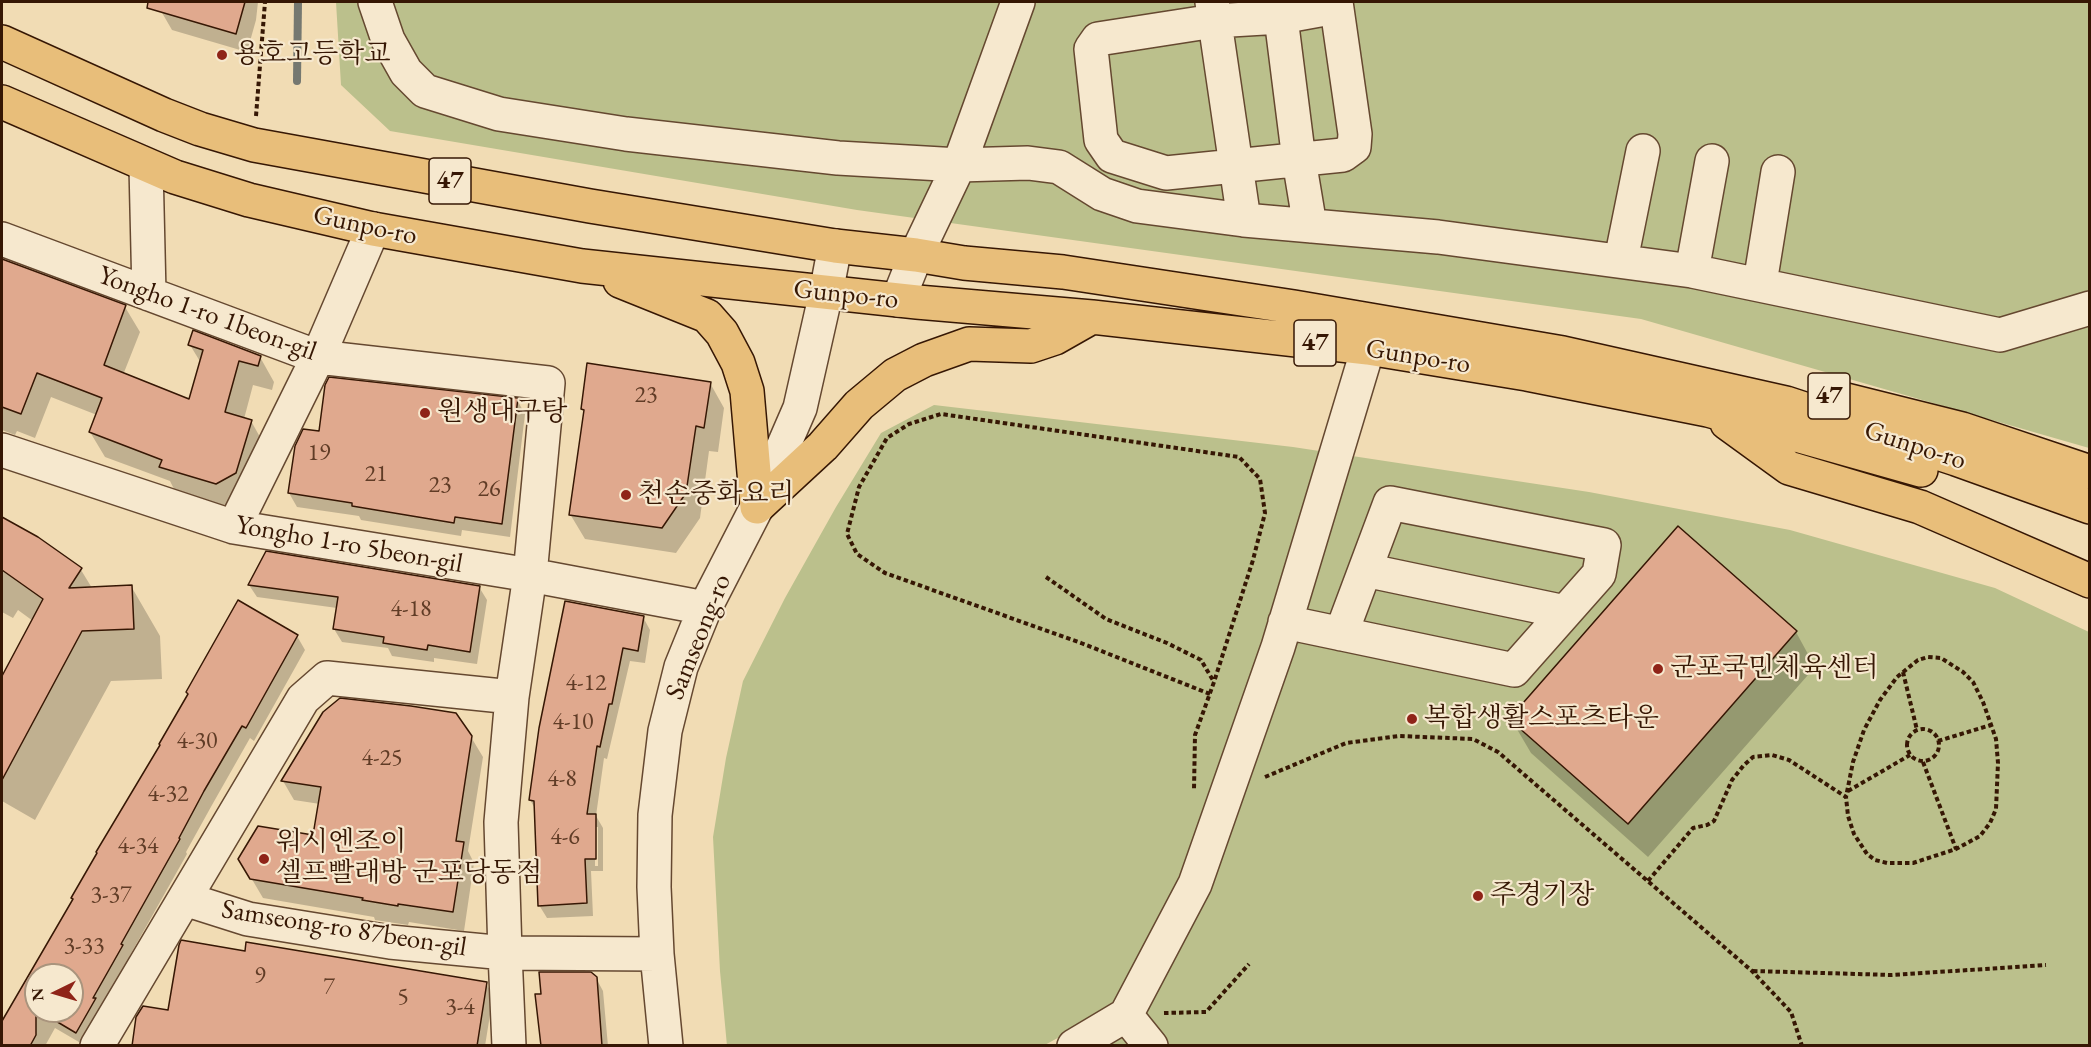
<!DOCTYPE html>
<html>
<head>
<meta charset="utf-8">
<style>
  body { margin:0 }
  #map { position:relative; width:2091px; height:1047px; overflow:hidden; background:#f1dcb4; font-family:"EB Garamond",serif }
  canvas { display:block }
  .frame { position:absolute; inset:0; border:3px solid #361704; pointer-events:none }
  .north { position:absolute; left:24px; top:963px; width:60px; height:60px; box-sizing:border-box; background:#f6e8ce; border:2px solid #a9947d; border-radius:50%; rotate:265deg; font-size:16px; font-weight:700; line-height:24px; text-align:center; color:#361704 }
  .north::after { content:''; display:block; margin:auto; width:21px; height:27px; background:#8f2418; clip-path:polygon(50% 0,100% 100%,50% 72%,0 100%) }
</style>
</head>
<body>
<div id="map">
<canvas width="2091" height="1047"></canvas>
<div class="frame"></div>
<div class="north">N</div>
</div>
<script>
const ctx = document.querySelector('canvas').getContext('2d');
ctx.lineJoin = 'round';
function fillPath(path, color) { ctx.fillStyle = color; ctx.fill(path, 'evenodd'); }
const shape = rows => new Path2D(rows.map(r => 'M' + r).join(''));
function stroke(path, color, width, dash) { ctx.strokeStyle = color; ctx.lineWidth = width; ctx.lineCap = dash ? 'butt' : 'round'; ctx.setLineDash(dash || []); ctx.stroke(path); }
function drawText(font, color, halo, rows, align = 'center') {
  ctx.font = font + ' "EB Garamond","Noto Serif KR",serif'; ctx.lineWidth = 4.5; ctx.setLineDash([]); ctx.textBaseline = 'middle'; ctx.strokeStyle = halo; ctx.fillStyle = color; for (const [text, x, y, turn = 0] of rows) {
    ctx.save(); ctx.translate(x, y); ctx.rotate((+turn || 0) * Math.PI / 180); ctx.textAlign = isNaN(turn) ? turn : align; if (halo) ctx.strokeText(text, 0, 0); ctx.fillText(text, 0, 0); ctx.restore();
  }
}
const green = shape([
  [336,2,2089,2,2089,448,1641,319,857,210,390,131,341,85],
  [934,405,1293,447,1589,492,1790,530,1995,588,2089,632,2089,1045,1086,1046,1074,1029,1043,1046,727,1046,720,971,713,837,726,758,743,681,785,598,836,507,881,433]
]);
const shadow = shape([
  [164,2,258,2,256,20,247,52,172,30,161,11],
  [2,260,125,307,140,332,123,375,190,401,201,363,190,345,260,357,274,382,272,390,253,385,244,419,251,421,265,446,230,508,175,491,170,481,105,457,90,432,97,415,51,397,35,438,17,431,15,435,2,430],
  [710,383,724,408,718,452,709,451,700,518,676,553,585,539,570,514,585,413,582,409],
  [517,400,525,414,510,537,462,530,461,536,361,520,359,516,297,507,289,493,320,433],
  [2,519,37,538,81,570,92,588,131,586,160,636,162,679,111,681,35,820,2,801,2,679,33,621,18,610,13,618,2,612],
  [249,585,479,587,487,600,477,664,434,658,434,662,392,656,388,648,342,642,334,629,337,608,257,597],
  [239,602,297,636,305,650,254,741,250,738,212,805,186,852,187,854,129,957,130,960,84,1045,55,1028,45,1046,2,1046,2,1017,4,1019,162,746],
  [36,975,72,975,72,1011,36,1011],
  [643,617,650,630,645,663,630,661,607,759,604,758,596,816,603,828,603,871,591,871,593,916,547,918,539,905,536,810,530,800,540,728],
  [595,827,598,827,598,866,595,866],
  [1796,632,1815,667,1648,857,1531,753,1511,719],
  [471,737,483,757,468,851,474,863,464,931,409,922,408,925,375,920,374,917,263,898,240,859,315,837,320,804,294,800,283,781],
  [246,952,486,983,493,996,485,1046,133,1046,170,1012],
  [596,978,603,991,608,1046,545,1046]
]);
const stream = shape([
  [297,81,298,2]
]);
const building = shape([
  [148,2,245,2,236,34,147,8,148,2],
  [2,259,126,305,104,365,189,399,203,350,188,345,193,330,261,356,258,366,239,361,225,412,252,420,236,473,216,484,159,467,162,460,89,432,102,398,37,373,21,414,2,407,2,259],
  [587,363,711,382,704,428,696,426,686,493,662,528,569,515,584,410,581,409,587,363],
  [329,377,518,398,502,524,455,517,454,523,352,506,352,503,288,493,295,446,303,429,319,431,325,385,329,377],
  [2,517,38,537,82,568,69,588,132,585,134,629,82,631,2,780,2,676,43,599,2,570,2,517],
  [1678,526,1797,631,1628,824,1509,719,1678,526],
  [266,551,480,586,470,652,428,645,427,650,383,643,384,637,333,629,338,597,248,585,266,551],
  [238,600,298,635,246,728,242,726,204,791,179,838,180,839,121,944,123,945,93,998,96,998,76,1033,39,1011,72,1011,72,975,36,975,36,1035,30,1046,2,1046,2,1021,73,899,71,898,97,853,96,852,160,745,159,744,188,694,186,692,238,600],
  [565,601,644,616,638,651,623,648,612,704,609,704,600,747,597,746,587,814,596,814,596,859,585,859,587,903,538,906,534,801,529,800,539,728,565,601],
  [340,698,411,706,456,713,472,736,456,841,464,842,453,912,398,904,398,906,362,900,363,898,250,879,238,859,258,826,313,835,321,787,281,781,323,712,340,698],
  [181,940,245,951,246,942,487,982,477,1046,132,1046,136,1017,143,1006,168,1010,179,945,181,940],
  [539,972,591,972,597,977,602,1046,541,1046,535,994,541,994,539,972]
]);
const path = shape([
  [256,116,265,2],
  [1046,577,1106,619,1167,643,1201,660,1214,682,1195,735,1194,790],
  [1903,672,1917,730],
  [1210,694,1081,643,885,573,857,554,847,534,859,487,887,438,909,424,941,414,1239,457,1260,479,1265,513,1253,560,1214,682],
  '1907 745a16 16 0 1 1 32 0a16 16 0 1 1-32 0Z',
  [1938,741,1991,725],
  [1923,762,1956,849],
  [1265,777,1346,743,1399,736,1473,739,1498,752,1752,971,1791,1012,1802,1046],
  [1848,791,1910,755],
  [1648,881,1693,828,1707,825,1714,821,1732,780,1744,765,1753,757,1772,755,1789,760,1846,797,1848,816,1854,834,1867,854,1875,860,1887,863,1913,863,1956,849,1980,836,1990,823,1996,809,1998,763,1996,739,1983,702,1973,682,1963,672,1941,658,1928,657,1918,660,1897,677,1880,700,1864,730,1853,762,1846,797],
  [1753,971,1892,975,2046,965],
  [1164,1013,1206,1012,1249,964]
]);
const minor = shape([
  [375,2,388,40,406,72,425,91,499,114,626,134,838,158,959,165,1028,163,1059,167,1102,194,1137,206,1244,220,1438,237,1692,271,2000,335,2090,308],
  [1212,2,1244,220],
  [1279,2,1299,160,1310,226],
  [1336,2,1355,134,1354,147,1343,155,1166,173,1112,156,1101,140,1091,49,1098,39,1214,21,1281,17,1336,7],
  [146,166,149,294],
  [2,239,318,357,548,383,530,575,512,697,501,822,505,953,509,1046],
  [1621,260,1643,151],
  [1692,271,1712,161],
  [1760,283,1778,172],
  [898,300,916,255,959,165,1018,2],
  [2,450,234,527,530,575,705,608],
  [234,527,318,357,373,229],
  [1365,570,1565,612],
  [1285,622,1514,670,1599,574,1604,545,1390,503,1341,634],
  [185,899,248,919,390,942,505,953,657,954],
  [1126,1015,1151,1046],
  [97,1046,303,699,327,678,512,697],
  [666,1046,657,954,654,887,655,815,665,731,681,667,705,608,757,507,800,408,826,293,835,246],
  [1074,1046,1126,1015,1195,884,1278,647,1368,348]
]);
const major = shape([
  [2,42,164,115,200,129,254,145,590,206,835,246,916,255,964,263,1063,272,1294,307,1563,353,1786,403,1956,459,2090,507],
  [2,102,175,177,249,200,373,229,582,266,917,302,1092,317,1368,348,1527,374,1708,410,1921,470],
  [620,281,707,316,722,333,738,363,747,391,757,507],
  [1826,395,1962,429,2090,472],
  [1727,423,1789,468,1920,507,2090,581],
  [757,507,823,446,859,405,895,375,924,360,969,344,1031,346,1055,338,1092,317]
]);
const markers = [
  [222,55,6,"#8f2418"],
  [425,413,6,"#8f2418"],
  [626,495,6,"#8f2418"],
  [1658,669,6,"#8f2418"],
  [1412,719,6,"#8f2418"],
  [264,859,6,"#8f2418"],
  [1478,896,6,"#8f2418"]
];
const numberNames = [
  ["23",646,395],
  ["19",319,453],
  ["21",376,474],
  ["23",440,485],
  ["26",489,489],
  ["4-18",411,609],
  ["4-12",586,683],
  ["4-10",573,722],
  ["4-30",197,741],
  ["4-25",382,758],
  ["4-8",562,779],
  ["4-32",168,794],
  ["4-6",565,837],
  ["4-34",138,846],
  ["3-37",111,895],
  ["3-33",84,946],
  ["9",260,976],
  ["7",329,987],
  ["5",403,997],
  ["3-4",460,1007]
];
const shields = [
  [450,181,42],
  [1315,343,42],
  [1829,396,42]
];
const shieldNames = [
  ["47",450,181],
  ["47",1315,343],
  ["47",1829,396]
];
const poiNames = [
  ["용호고등학교",234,55],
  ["원생대구탕",437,413],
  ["천손중화요리",638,495],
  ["군포국민체육센터",1670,669],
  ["복합생활스포츠타운",1424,719],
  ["워시엔조이",276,843],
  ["셀프빨래방 군포당동점",276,874],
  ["주경기장",1490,896]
];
const streetNames = [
  ["Gunpo-ro",365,226,12],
  ["Gunpo-ro",846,295,6],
  ["Yongho 1-ro 1beon-gil",207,314,20],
  ["Gunpo-ro",1418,357,9],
  ["Gunpo-ro",1915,446,18],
  ["Yongho 1-ro 5beon-gil",349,545,10],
  ["Samseong-ro",699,637,-68],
  ["Samseong-ro 87beon-gil",344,929,9]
];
fillPath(green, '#bbc08c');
fillPath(shadow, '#0003');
stroke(stream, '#757870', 8);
fillPath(building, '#e0a98e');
stroke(building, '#361704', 1.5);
stroke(minor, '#654830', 36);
stroke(major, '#361704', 36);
stroke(path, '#361704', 4, [4.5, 3]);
stroke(minor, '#f6e8ce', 33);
stroke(major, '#e8be7a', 33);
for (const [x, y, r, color] of markers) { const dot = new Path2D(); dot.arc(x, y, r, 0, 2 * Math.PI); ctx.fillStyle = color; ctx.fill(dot); stroke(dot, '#f6e8ce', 2); }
drawText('24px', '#603c26', null, numberNames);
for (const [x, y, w] of shields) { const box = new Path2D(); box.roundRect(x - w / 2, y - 23, w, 46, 4.5); ctx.fillStyle = '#f6e8ce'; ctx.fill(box); stroke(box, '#361704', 1.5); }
drawText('bold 26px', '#361704', null, shieldNames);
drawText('27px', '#361704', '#f6e8ce', poiNames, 'left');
drawText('27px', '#361704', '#f6e8ce', streetNames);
</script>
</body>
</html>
